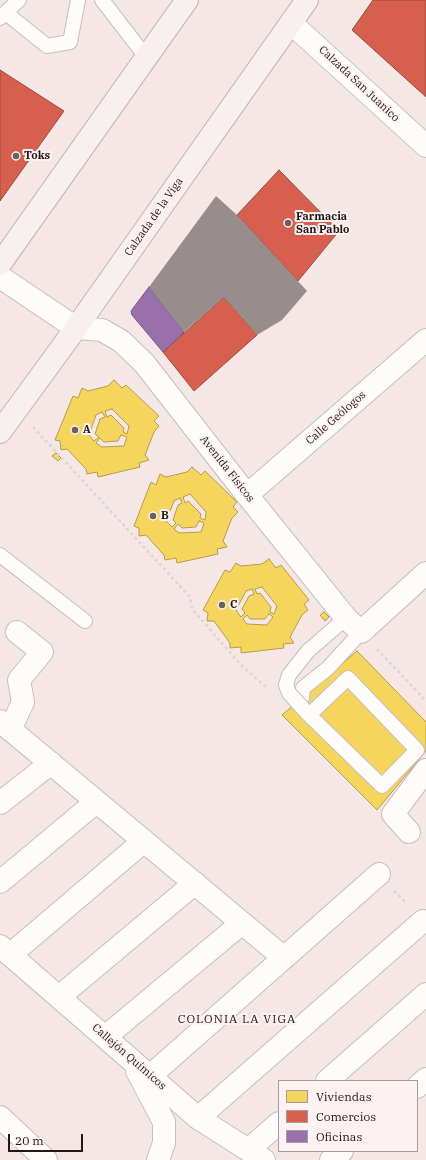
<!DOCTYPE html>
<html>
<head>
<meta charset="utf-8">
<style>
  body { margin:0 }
  #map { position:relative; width:426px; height:1160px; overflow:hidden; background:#f5e7e6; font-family:"IBM Plex Serif",serif }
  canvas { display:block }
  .legend { position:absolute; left:278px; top:1080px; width:140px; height:72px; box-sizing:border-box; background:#fdf2f2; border:1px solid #a59b9b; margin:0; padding:5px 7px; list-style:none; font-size:12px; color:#211818 }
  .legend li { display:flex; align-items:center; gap:8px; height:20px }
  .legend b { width:20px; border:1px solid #a59b9b }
  .scale { position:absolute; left:8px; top:1134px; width:75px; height:18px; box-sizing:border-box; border:2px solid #211818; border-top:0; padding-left:5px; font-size:12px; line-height:14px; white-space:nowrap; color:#211818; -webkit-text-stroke:3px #fdf2f2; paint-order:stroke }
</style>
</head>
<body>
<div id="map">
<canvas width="426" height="1160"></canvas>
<ul class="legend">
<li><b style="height:11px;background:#f6d55c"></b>Viviendas</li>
<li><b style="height:11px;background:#d6604d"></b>Comercios</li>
<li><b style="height:11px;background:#9970ab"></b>Oficinas</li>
</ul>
<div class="scale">20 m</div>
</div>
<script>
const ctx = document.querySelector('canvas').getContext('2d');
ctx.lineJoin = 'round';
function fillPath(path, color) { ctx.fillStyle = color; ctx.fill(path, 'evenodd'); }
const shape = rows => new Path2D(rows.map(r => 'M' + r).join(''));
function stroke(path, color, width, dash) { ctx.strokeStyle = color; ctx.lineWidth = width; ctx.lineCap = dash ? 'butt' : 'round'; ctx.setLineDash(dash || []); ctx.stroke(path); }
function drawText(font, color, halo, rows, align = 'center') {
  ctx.font = font + ' "IBM Plex Serif",serif'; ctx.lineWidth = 4; ctx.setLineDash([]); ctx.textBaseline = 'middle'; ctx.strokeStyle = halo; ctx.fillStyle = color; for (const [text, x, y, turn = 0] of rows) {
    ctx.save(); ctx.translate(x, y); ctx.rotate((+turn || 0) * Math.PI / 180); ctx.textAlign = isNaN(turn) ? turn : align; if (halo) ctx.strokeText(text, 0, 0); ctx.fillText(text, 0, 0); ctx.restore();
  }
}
const homes = shape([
  [114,380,122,388,126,385,159,416,154,421,159,426,154,432,145,455,149,460,139,463,140,467,98,477,97,472,87,474,86,469,67,449,61,450,60,441,55,440,73,396,78,398,82,388,88,391,108,386,114,380],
  [112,409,129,426,127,434,123,432,124,428,111,415,107,417,105,411,112,409],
  [102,412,105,417,100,419,95,434,99,437,94,441,89,435,96,415,102,412],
  [121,435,127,437,124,446,102,447,96,443,100,438,104,442,118,441,121,435],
  [56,453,61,458,58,461,52,456,56,453],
  [192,467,201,475,205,471,237,502,233,507,238,512,232,518,223,541,227,547,217,549,218,554,177,563,176,558,165,560,164,555,146,535,139,536,139,528,134,526,151,482,156,485,160,474,166,477,187,472,192,467],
  [190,494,206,512,205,520,200,518,201,514,188,501,185,503,183,497,190,494],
  [180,498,182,503,178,505,173,520,176,523,172,527,166,521,174,501,180,498],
  [199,521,204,523,201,532,179,533,174,529,178,524,182,528,196,527,199,521],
  [269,559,276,568,281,565,309,600,304,604,308,610,302,615,290,637,294,643,283,644,284,648,241,653,241,647,230,648,230,643,214,621,207,621,208,613,203,610,225,570,230,572,236,563,241,566,262,564,269,559],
  [262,587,277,606,274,614,270,612,271,607,260,593,257,594,255,589,262,587],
  [252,589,254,594,249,596,242,609,245,613,241,617,236,610,246,591,252,589],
  [269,614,273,617,267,625,247,624,243,619,247,615,250,619,265,619,269,614],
  [324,612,329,617,325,621,320,615,324,612],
  [357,651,426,722,426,751,377,810,282,715,357,651]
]);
const shops = shape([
  [373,0,426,0,426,97,352,30,373,0],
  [0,70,64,111,0,201,0,70],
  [279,170,339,231,298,281,237,215,279,170],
  [224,297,257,335,194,391,163,352,224,297]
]);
const offices = shape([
  [149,287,184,332,163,352,132,315,131,311,149,287]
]);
const building = shape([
  [216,196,237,215,307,291,282,320,257,335,224,297,184,332,149,287]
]);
const path = shape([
  [33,427,190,597,192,609,241,665,266,687],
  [377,649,426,701],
  [394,891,407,904]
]);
const lane = shape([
  [102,0,146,57],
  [6,13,47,46,70,42,78,0],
  [0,18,19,0],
  [0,555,85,621],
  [308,651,346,618],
  [302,698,303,688,328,668,361,632]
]);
const street = shape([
  [291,23,426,146],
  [0,277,76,328,102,330,121,341,144,363,247,495,346,618,361,632,426,573],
  [247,495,426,340],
  [0,721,284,958],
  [10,730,23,702,19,680,42,652,17,632],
  [0,803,51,763],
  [409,832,393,814,426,770],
  [0,882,96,802],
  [0,946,198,1118,264,1160],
  [10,955,144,841],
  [59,997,195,883],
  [105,1037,242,923],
  [137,1071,164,1122,164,1143,158,1160],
  [150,1076,379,874],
  [327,1081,426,994],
  [417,1087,426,1079],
  [0,1117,46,1160],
  [198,1118,423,921],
  [248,1150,279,1123],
  [331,1160,342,1151]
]);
const primary = shape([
  [0,264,187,0],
  [0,432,76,328,307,0]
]);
const laneBridge = shape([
  [308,651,289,675,286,685,289,693,309,715,382,786,417,750,348,678,309,715]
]);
const markers = [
  [16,156,4,"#6b6060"],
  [288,223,4,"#6b6060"],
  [75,430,4,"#6b6060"],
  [153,516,4,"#6b6060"],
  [222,605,4,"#6b6060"]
];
const streetNames = [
  ["Calzada San Juanico",359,84,43],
  ["Calzada de la Viga",154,217,-55],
  ["Calle Geólogos",336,418,-41],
  ["Avenida Físicos",227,469,52],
  ["Callejón Químicos",129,1057,41]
];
const poiNames = [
  ["Toks",24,156],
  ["Farmacia",296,217],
  ["San Pablo",296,230],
  ["A",83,430],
  ["B",161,516],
  ["C",230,605]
];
const neighbourhoodNames = [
  ["COLONIA LA VIGA",237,1020]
];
fillPath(homes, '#f6d55c');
stroke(homes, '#b69c48', 1);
fillPath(shops, '#d6604d');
stroke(shops, '#a04a3d', 1);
fillPath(offices, '#9970ab');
stroke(offices, '#75567f', 1);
fillPath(building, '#988d8d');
stroke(lane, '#c8bdbd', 16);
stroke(street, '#c8bdbd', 24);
stroke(primary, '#c4b3b3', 24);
stroke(path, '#dad6d6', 2.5, [3, 3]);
stroke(lane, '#fefbfb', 14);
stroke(street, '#fefbfb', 22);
stroke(primary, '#f8efef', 22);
stroke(laneBridge, '#c8bdbd', 16, []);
stroke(laneBridge, '#fefbfb', 14);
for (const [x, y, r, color] of markers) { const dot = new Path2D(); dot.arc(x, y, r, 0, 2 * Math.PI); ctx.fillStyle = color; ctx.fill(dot); stroke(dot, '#fdf2f2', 1.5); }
drawText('11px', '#211818', '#fdf2f2', streetNames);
drawText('bold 11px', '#211818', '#fdf2f2', poiNames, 'left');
ctx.letterSpacing = '1px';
drawText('12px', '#211818', '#fdf2f2', neighbourhoodNames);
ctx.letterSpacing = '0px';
</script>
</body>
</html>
